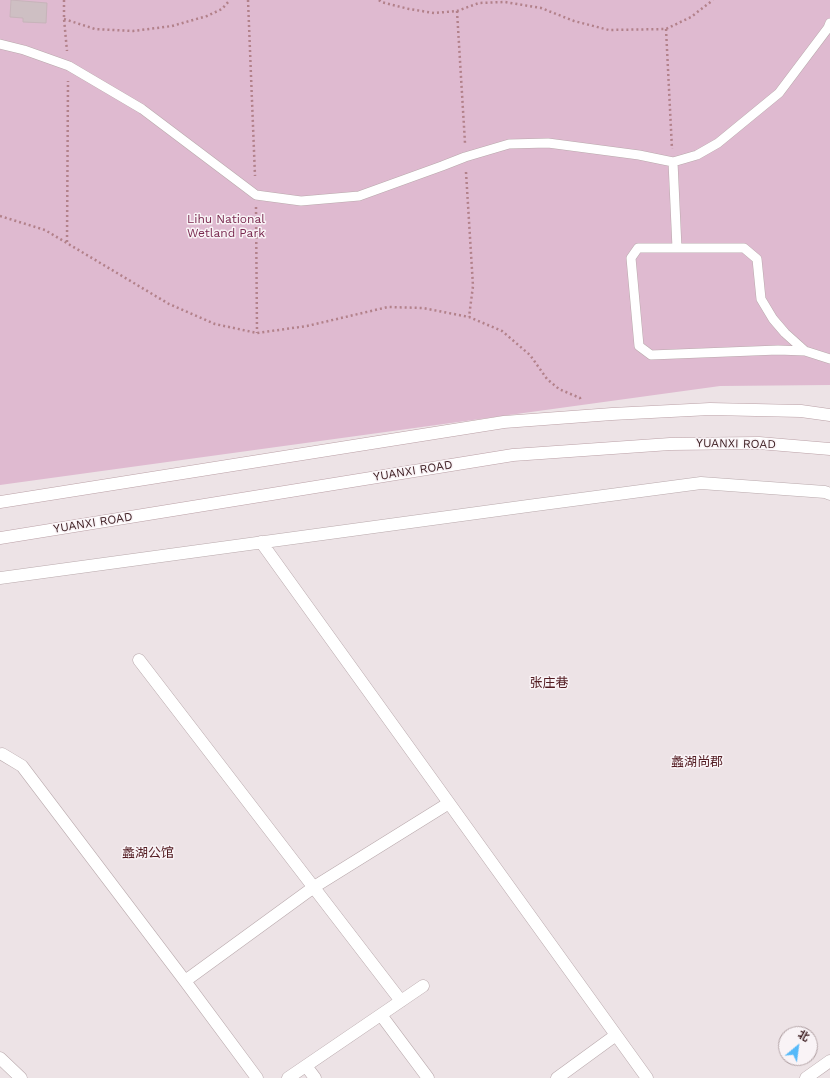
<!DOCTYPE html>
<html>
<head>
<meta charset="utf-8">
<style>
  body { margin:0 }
  #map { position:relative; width:830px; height:1078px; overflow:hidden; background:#ede3e6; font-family:"Work Sans","Noto Sans SC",sans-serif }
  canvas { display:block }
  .north { position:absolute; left:778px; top:1026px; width:40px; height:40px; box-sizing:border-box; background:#f9f3f6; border:1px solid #af9fa2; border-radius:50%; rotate:29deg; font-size:11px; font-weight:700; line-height:16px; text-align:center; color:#402125 }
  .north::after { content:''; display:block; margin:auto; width:14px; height:18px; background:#55b9f9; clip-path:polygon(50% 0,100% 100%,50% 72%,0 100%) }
</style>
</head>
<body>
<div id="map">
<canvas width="830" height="1078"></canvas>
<div class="north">北</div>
</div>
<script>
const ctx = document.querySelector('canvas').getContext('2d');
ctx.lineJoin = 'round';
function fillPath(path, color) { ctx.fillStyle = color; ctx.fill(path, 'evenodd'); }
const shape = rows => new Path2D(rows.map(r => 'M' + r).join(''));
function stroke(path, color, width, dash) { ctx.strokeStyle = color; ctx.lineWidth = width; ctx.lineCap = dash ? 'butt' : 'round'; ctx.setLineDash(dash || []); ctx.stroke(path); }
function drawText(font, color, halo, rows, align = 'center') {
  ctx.font = font + ' "Work Sans","Noto Sans SC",sans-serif'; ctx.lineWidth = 3; ctx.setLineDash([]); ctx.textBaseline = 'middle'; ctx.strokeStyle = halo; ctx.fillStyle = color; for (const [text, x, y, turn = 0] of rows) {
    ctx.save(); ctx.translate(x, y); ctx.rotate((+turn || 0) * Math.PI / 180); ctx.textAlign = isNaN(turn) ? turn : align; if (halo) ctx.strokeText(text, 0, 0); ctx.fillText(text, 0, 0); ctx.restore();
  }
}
const green = shape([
  [0,0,830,0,830,385,720,386,0,485]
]);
const building = shape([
  [11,0,47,3,46,23,23,22,23,18,10,17,11,0]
]);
const path = shape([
  [64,0,64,19,67,51],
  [248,0,255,176],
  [379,0,381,2,409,9,434,13,457,11,479,3,505,2,541,8,574,21,609,30,666,29,691,17,713,0],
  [457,11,465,143],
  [64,19,95,29,133,31,172,26,207,16,222,9,230,0],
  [666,29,672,149],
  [466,172,473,286,469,317],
  [256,207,257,333],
  [0,216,45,230,169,304,215,324,257,333,307,326,388,307,423,308,469,317,502,331,530,355,547,379,559,389,580,398,581,402],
  [67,242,68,81]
]);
const lane = shape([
  [0,44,24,50,69,66,142,109,256,195,301,201,359,196,442,166,465,157,509,144,548,143,639,155,673,162,697,155,718,143,779,93,828,28,830,23],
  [673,162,677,248],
  [805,351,785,333,773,319,761,299,757,259,744,248,638,248,631,258,639,346,651,355,778,350,805,351,830,359]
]);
const street = shape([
  [261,542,647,1078],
  [0,578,528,506,701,483,825,492,830,494],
  [139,660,401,1001],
  [2,754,22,766,185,981,257,1078],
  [185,981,314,887,449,803],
  [381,1015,428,1078],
  [0,1058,21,1078],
  [306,1066,315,1078],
  [288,1078,423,986],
  [557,1078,616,1035],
  [806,1078,830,1061]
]);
const secondary = shape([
  [0,502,504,422,612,414,710,409,801,411,830,415],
  [0,538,513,455,670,444,759,443,830,449]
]);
const parkNames = [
  ["Lihu National",226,219],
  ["Wetland Park",226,233]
];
const streetNames = [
  ["YUANXI ROAD",736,444,1],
  ["YUANXI ROAD",413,471,-9],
  ["YUANXI ROAD",93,523,-9]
];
const neighbourhoodNames = [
  ["张庄巷",549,683],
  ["蠡湖尚郡",697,762],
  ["蠡湖公馆",148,853]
];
fillPath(green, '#dfbad0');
fillPath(building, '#cebfc3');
stroke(building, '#c7b4ba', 1);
stroke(lane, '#b9a9ac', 10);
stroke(street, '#b9a9ac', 13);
stroke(secondary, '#baa0a6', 13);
stroke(path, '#b2818a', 2.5, [2, 3]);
stroke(lane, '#fff', 9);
stroke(street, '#fff', 12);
stroke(secondary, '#fff', 12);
drawText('12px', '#79294f', '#f9f3f6', parkNames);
drawText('12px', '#402125', '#f9f3f6', streetNames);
drawText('13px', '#531c22', '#f9f3f6', neighbourhoodNames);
</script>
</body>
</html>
